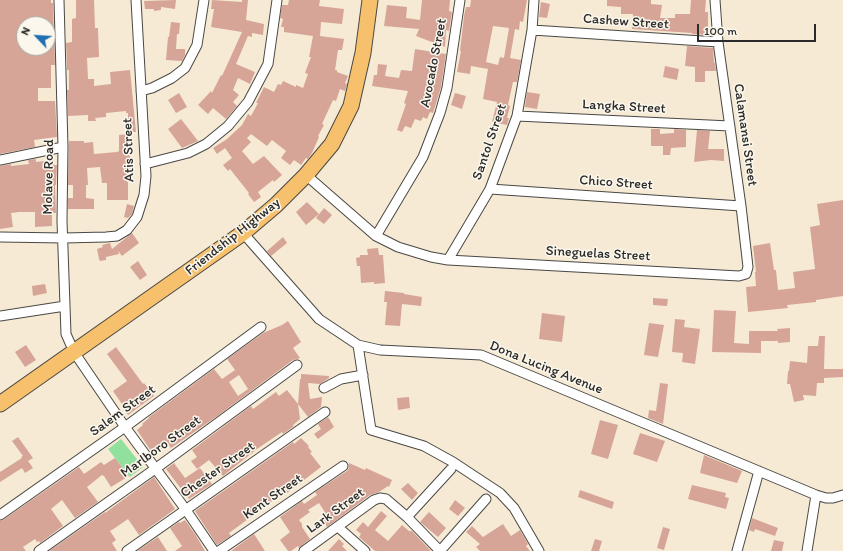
<!DOCTYPE html>
<html>
<head>
<meta charset="utf-8">
<style>
  body { margin:0 }
  #map { position:relative; width:843px; height:551px; overflow:hidden; background:#f6ead5; font-family:Itim,sans-serif }
  canvas { display:block }
  .north { position:absolute; left:16px; top:16px; width:40px; height:40px; box-sizing:border-box; background:#fbf7ec; border:1px solid #a8a59f; border-radius:50%; rotate:295deg; font-size:11px; font-weight:700; line-height:16px; text-align:center; color:#2b2b2b }
  .north::after { content:''; display:block; margin:auto; width:14px; height:18px; background:#1f6fb2; clip-path:polygon(50% 0,100% 100%,50% 72%,0 100%) }
  .scale { position:absolute; left:697px; top:24px; width:119px; height:18px; box-sizing:border-box; border:2px solid #2b2b2b; border-top:0; padding-left:5px; font-size:12px; line-height:14px; white-space:nowrap; color:#2b2b2b; -webkit-text-stroke:3px #fbf7ec; paint-order:stroke }
</style>
</head>
<body>
<div id="map">
<canvas width="843" height="551"></canvas>
<div class="north">N</div>
<div class="scale">100 m</div>
</div>
<script>
const ctx = document.querySelector('canvas').getContext('2d');
ctx.lineJoin = 'round';
function fillPath(path, color) { ctx.fillStyle = color; ctx.fill(path, 'evenodd'); }
const shape = rows => new Path2D(rows.map(r => 'M' + r).join(''));
function stroke(path, color, width, dash) { ctx.strokeStyle = color; ctx.lineWidth = width; ctx.lineCap = dash ? 'butt' : 'round'; ctx.setLineDash(dash || []); ctx.stroke(path); }
function drawText(font, color, halo, rows, align = 'center') {
  ctx.font = font + ' Itim,sans-serif'; ctx.lineWidth = 3; ctx.setLineDash([]); ctx.textBaseline = 'middle'; ctx.strokeStyle = halo; ctx.fillStyle = color; for (const [text, x, y, turn = 0] of rows) {
    ctx.save(); ctx.translate(x, y); ctx.rotate((+turn || 0) * Math.PI / 180); ctx.textAlign = isNaN(turn) ? turn : align; if (halo) ctx.strokeText(text, 0, 0); ctx.fillText(text, 0, 0); ctx.restore();
  }
}
const green = shape([
  [121,439,143,467,130,477,108,449]
]);
const building = shape([
  [0,0,51,0,51,3,53,3,55,65,51,65,51,88,38,88,38,101,55,101,57,137,34,140,35,147,0,154],
  [24,24,48,24,48,48,24,48],
  [76,0,94,0,95,28,98,28,99,57,87,58,88,79,94,79,94,86,111,84,110,72,130,70,136,132,128,132,128,113,126,113,126,111,106,113,106,117,95,118,96,121,88,121,88,115,68,116,67,90,69,90,69,70,67,70,67,65,66,43,72,42,72,19,76,18],
  [176,0,175,9,161,7,161,10,154,11,154,9,145,9,144,1],
  [212,0,242,2,242,0,248,0,246,20,264,24,263,35,252,33,252,37,248,36,236,64,255,72,250,84,238,78,233,90,239,95,233,102,237,106,226,119,213,108,208,114,198,105,211,91,212,93,221,75,222,76,242,32,211,27,214,9,211,9],
  [289,0,320,0,319,6,344,9,342,24,321,22,320,36,344,39,342,50,338,50,335,70,337,70,337,72,348,76,345,83,347,84,345,91,340,89,336,101,333,100,322,124,324,125,318,136,319,137,312,153,308,159,306,158,301,165,294,160,290,165,281,158,286,151,272,140,267,146,251,134,247,138,251,142,242,151,253,164,264,156,282,175,274,182,273,180,258,192,261,197,254,202,248,194,249,193,230,169,228,171,223,165,232,158,225,148,217,154,213,148,227,139,242,125,248,114,251,116,258,103,256,103,264,87,274,92,278,84,281,85,283,81,296,87,296,85,303,88,308,74,305,73,311,57,309,57,313,36,284,32,284,27,281,27,283,19,280,18,282,5,288,5],
  [422,0,450,0,449,11,452,12,449,31,446,30,445,47,416,36,419,29,384,26,387,5,407,7,406,18,420,20],
  [471,0,527,0,523,22,520,21,519,30,515,29,510,58,521,60,517,82,513,82,508,105,510,106,507,118,509,118,507,125,492,122,497,102,483,99,488,69,471,66,470,74,457,72,461,51,460,51,464,16,466,7,470,7],
  [493,26,509,28,504,58,500,57,498,65,486,62],
  [607,0,651,0,651,4,662,5,660,18,675,18,675,14,690,14,691,0,706,0,705,12,708,12,708,35,692,34,692,33,632,29,633,14,621,14,621,7,607,6],
  [541,2,550,4,547,18,539,17],
  [171,22,180,23,179,34,177,34,176,49,185,49,185,55,182,61,166,60,168,37,169,37],
  [687,46,713,48,714,63,715,63,716,71,705,71,705,82,695,82,695,67,685,66],
  [415,49,446,54,441,87,433,113,430,112,427,119,423,117,421,121,415,119,411,128,405,126,402,132,397,130,406,104,404,103,408,91,372,86,374,75,377,75,378,64,387,65,385,76,399,78,401,70,412,71],
  [665,66,679,69,677,80,663,77],
  [527,92,540,94,537,109,525,107],
  [179,93,187,107,176,113,168,100],
  [455,93,466,96,462,109,451,105],
  [181,119,198,141,182,148,168,129],
  [651,129,660,129,660,134,674,133,674,129,686,130,686,147,671,148,670,155,663,155,663,146,651,146],
  [697,130,710,131,708,149,724,149,724,161,711,160,694,162],
  [128,134,132,181,128,182,128,200,107,200,107,183,102,183,100,167,87,168,88,185,86,185,86,198,94,199,94,209,68,209,68,198,73,198,73,185,68,185,69,141,84,141,84,143,93,142,94,154,117,152,119,151,119,135],
  [36,159,36,162,54,160,54,165,57,165,56,185,55,185,56,213,52,213,52,226,35,227,35,212,19,212,11,213,13,227,0,229,0,166,11,164,11,166,29,164,28,160],
  [843,200,843,296,816,300,816,302,787,305,788,308,748,312,746,287,756,286,755,272,756,272,753,246,770,243,774,270,776,270,778,290,795,288,793,272,815,269,810,227,820,225,817,204],
  [307,202,319,214,306,225,296,212],
  [127,204,134,206,132,214,128,218,124,217],
  [324,208,332,215,324,224,316,218],
  [132,233,139,243,122,256,118,251,119,254,106,257,106,260,100,261,99,259,97,249,103,247,102,245,110,243,112,249],
  [283,237,287,243,271,256,267,251],
  [378,248,379,255,383,255,385,283,374,284,374,282,361,283,360,266,357,266,356,258,360,257,360,255,368,255,367,249],
  [138,261,147,275,140,280,130,267],
  [45,284,47,293,33,296,32,286],
  [385,291,404,293,404,294,422,297,421,306,402,304,400,326,385,325,387,302,384,302],
  [653,298,668,299,667,306,653,305],
  [714,310,736,311,734,343,749,344,749,331,778,331,777,329,790,328,790,342,778,343,778,341,761,341,761,353,712,352],
  [542,313,565,316,562,342,539,339],
  [675,319,685,320,684,327,700,329,695,364,682,362,683,353,672,352],
  [288,321,301,342,293,348,300,358,293,360,216,417,171,448,168,444,157,453,154,449,151,451,137,430,143,425,142,424,149,418,149,417,214,369,222,379,235,370,227,359,263,333,282,325],
  [239,375,248,389,238,396,229,382],
  [649,323,664,325,658,357,644,355],
  [819,336,825,336,824,369,843,369,843,377,824,378,824,383,817,383,816,396,803,395,804,400,794,402,790,384,787,384,788,371,789,371,790,361,807,363,808,346,818,346],
  [26,345,36,360,25,367,15,352],
  [116,347,143,384,144,383,154,396,128,415,123,408,124,407,113,391,127,381,107,354],
  [301,374,329,376,329,378,320,384,308,383,310,399,322,397,321,407,308,417,298,404,300,379,301,379],
  [660,383,668,384,663,424,648,418,649,410,656,411],
  [287,390,298,404,300,419,293,425,294,426,283,434,282,432,257,449,223,476,209,460,197,469,191,461,197,457,192,450,251,406,253,409,276,392,279,396],
  [409,397,410,408,398,410,397,398],
  [328,417,334,427,318,439,314,434,321,429,318,424],
  [600,420,618,425,608,459,591,454],
  [640,433,665,441,657,462,633,454],
  [18,437,33,458,28,461,33,468,25,473,22,468,0,482,0,472,22,458,21,457,23,456,12,441],
  [301,438,309,446,308,447,312,452,310,453,321,467,287,493,286,491,240,525,229,533,231,536,217,545,195,511,293,442,294,444],
  [704,455,742,471,737,483,700,473],
  [115,458,129,476,111,487,104,476,102,475,87,487,98,502,75,518,62,500,51,509,63,526,40,543,39,541,37,542,35,539,23,547,26,551,0,551,0,521,3,520,79,467,84,474,101,462,104,465],
  [174,463,185,478,200,468,212,484,189,499,166,469],
  [349,463,365,470,366,468,392,480,389,487,388,486,379,492,370,495,327,527,323,520,328,517,319,503,308,510,310,512,299,520,302,524,302,527,310,539,299,548,298,546,291,551,288,551,280,540,290,532,280,517,302,501,304,504,317,495,315,492,347,471,349,468],
  [154,477,175,509,160,520,139,535,128,519,115,528,110,531,116,540,112,543,117,551,49,551,105,512,105,513],
  [408,483,418,493,412,500,401,489],
  [692,485,726,493,725,497,729,498,726,509,688,499],
  [580,490,614,502,612,509,578,497],
  [455,500,465,508,458,516,449,509],
  [381,511,387,516,375,530,388,541,402,525,409,531,412,531,431,551,375,551,359,537,361,534,356,530,363,522,368,527],
  [429,512,446,528,438,537,420,522],
  [752,518,778,528,775,536,755,529,754,532,749,530],
  [185,520,195,534,205,551,175,551,182,546,170,528,179,522,180,523],
  [503,524,511,536,520,530,528,544,526,546,530,551,480,551,476,547,480,544,466,532,472,526,483,537],
  [663,527,670,529,664,550,657,548],
  [254,534,265,551,231,551],
  [158,537,167,551,137,551],
  [339,539,344,544,342,546,347,551,328,551],
  [595,539,602,541,599,551,591,551],
  [774,540,784,542,782,551,771,551]
]);
const minor = shape([
  [59,0,63,147,62,221,66,334,74,352,125,427,186,510,214,551],
  [532,30,718,42],
  [141,91,152,88,172,78,185,68,197,45,204,0],
  [517,116,730,126],
  [0,160,63,147],
  [145,164,188,153,206,144,228,126,248,102,268,64,277,0],
  [306,175,376,236,398,247,431,257,448,260,739,276,746,274,748,267,741,206,718,42,715,0],
  [490,189,741,206],
  [243,233,319,319,358,345,380,350,481,355,816,495,826,498,833,498,843,495],
  [376,236,423,157,440,113,447,88,460,0],
  [0,237,64,238,106,237,117,236,127,230,137,217,144,195,146,176,136,0],
  [448,260,490,189,517,116,532,30,534,0],
  [0,316,65,306],
  [358,345,371,430,424,446,453,462,500,493,514,508,539,551],
  [324,388,341,379,363,375],
  [0,515,125,427,261,327],
  [407,517,451,469],
  [338,527,365,551],
  [39,551,155,469,297,365],
  [127,551,325,412],
  [219,551,343,466],
  [304,551,374,500,380,498,386,499,407,517,440,551],
  [440,551,486,499],
  [737,551,759,471],
  [807,551,816,495]
]);
const primary = shape([
  [0,404,243,233,276,205,306,175,332,144,351,106,363,53,370,0]
]);
const streetNames = [
  ["Cashew Street",626,22,4],
  ["Avocado Street",434,63,-79],
  ["Langka Street",624,107,3],
  ["Calamansi Street",745,135,82],
  ["Santol Street",490,142,-71],
  ["Atis Street",129,150,-92],
  ["Molave Road",49,177,-89],
  ["Chico Street",616,183,4],
  ["Friendship Highway",233,237,-38],
  ["Sineguelas Street",598,254,3],
  ["Dona Lucing Avenue",546,368,22],
  ["Salem Street",123,411,-36],
  ["Marlboro Street",161,447,-36],
  ["Chester Street",218,470,-35],
  ["Kent Street",273,497,-35],
  ["Lark Street",336,511,-36]
];
fillPath(green, '#91e09e');
fillPath(building, '#d6a598');
stroke(minor, '#494844', 11);
stroke(primary, '#494844', 17);
stroke(minor, '#fff', 9);
stroke(primary, '#f7c06c', 15);
drawText('14px', '#2b2b2b', '#fbf7ec', streetNames);
</script>
</body>
</html>
